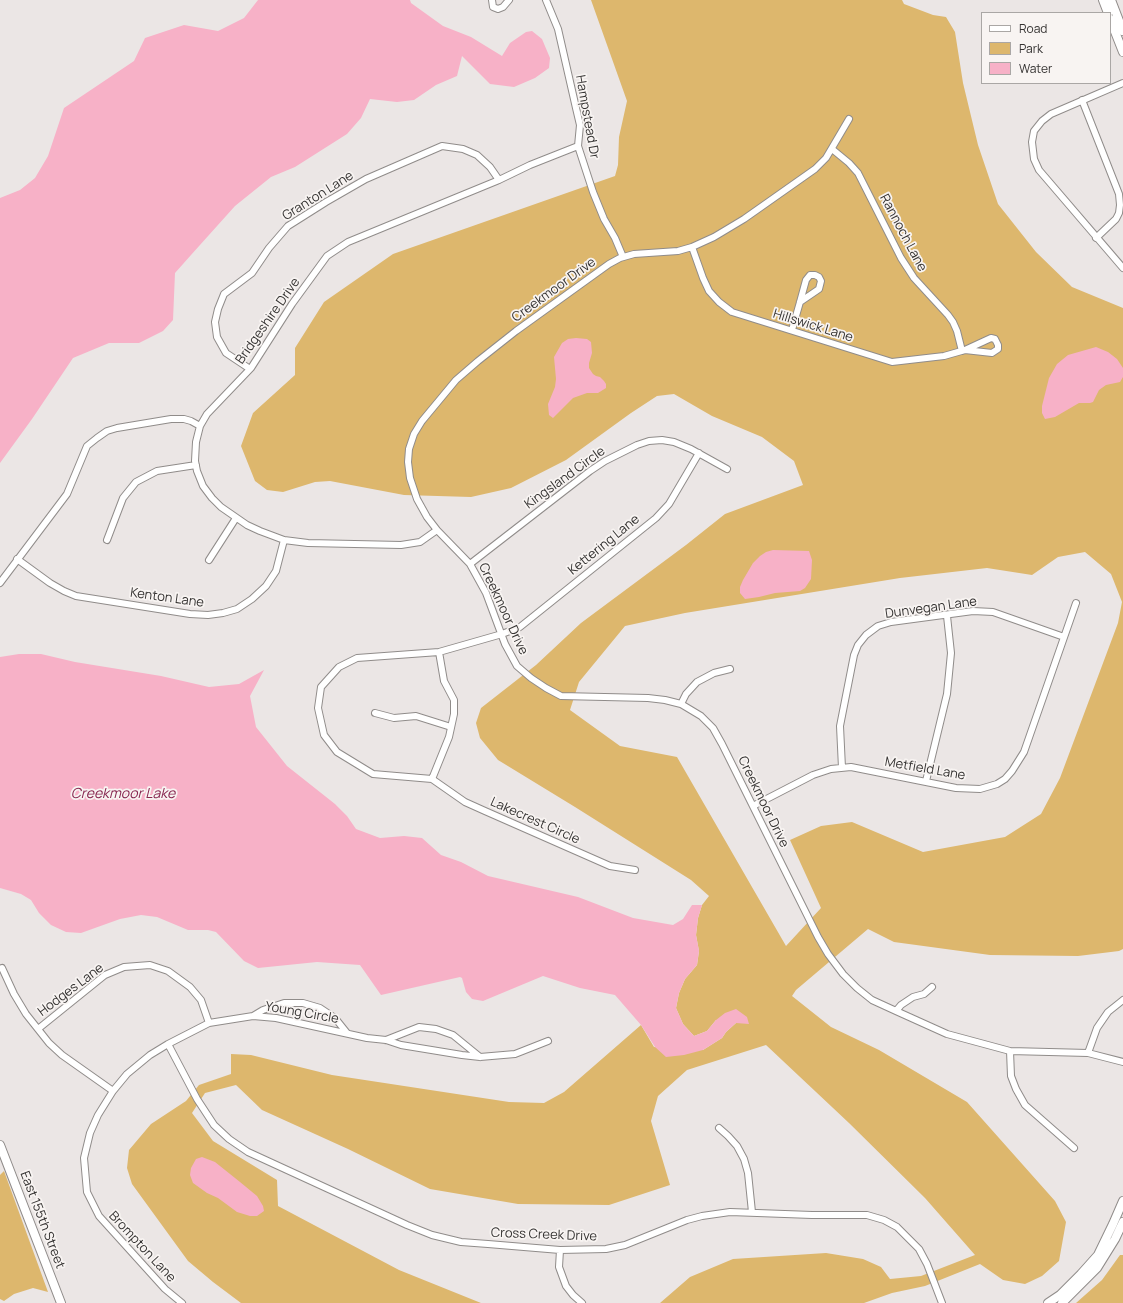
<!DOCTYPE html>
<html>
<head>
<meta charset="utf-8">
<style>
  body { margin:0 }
  #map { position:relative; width:1123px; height:1303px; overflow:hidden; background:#ebe6e5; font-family:Manrope,sans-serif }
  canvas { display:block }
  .legend { position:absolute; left:981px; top:12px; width:130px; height:72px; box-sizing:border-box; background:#f8f4f2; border:1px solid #aaa7a5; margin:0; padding:5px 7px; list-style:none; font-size:12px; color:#353332 }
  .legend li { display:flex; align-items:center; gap:8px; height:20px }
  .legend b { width:20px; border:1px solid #aaa7a5 }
</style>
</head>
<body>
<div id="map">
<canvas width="1123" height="1303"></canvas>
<ul class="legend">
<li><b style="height:5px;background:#fff"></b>Road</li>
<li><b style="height:11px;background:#ddb76d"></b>Park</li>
<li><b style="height:11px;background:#f7b1c7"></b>Water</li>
</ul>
</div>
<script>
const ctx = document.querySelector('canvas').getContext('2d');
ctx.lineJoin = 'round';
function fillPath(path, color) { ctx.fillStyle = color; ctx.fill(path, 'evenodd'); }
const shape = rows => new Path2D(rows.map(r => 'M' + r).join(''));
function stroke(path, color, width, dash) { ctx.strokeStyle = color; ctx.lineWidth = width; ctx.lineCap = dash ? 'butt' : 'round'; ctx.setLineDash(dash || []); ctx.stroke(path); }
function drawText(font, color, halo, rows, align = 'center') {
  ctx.font = font + ' Manrope,sans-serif'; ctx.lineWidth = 3.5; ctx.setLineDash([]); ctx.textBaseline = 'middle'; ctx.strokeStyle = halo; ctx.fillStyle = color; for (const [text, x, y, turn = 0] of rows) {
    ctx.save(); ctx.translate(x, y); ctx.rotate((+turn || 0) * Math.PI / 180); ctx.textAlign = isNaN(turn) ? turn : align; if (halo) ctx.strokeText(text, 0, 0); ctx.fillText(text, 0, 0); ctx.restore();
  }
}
const green = shape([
  [591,0,902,0,904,4,933,15,946,17,955,32,963,83,978,145,998,204,1036,252,1072,287,1123,308,1123,949,1119,951,1078,956,990,955,894,942,868,929,796,990,792,996,831,1027,879,1050,967,1102,1055,1201,1066,1222,1059,1261,1042,1276,1025,1284,1003,1280,980,1264,925,1286,892,1293,864,1303,660,1303,690,1277,733,1259,826,1253,863,1259,881,1267,890,1279,921,1276,975,1255,925,1198,849,1123,766,1045,687,1070,658,1096,651,1121,670,1185,609,1205,518,1204,430,1189,348,1149,262,1110,236,1085,205,1093,192,1113,213,1141,277,1180,278,1206,399,1270,481,1303,241,1303,213,1282,188,1261,132,1184,127,1168,129,1150,151,1124,186,1101,199,1085,231,1074,231,1054,251,1055,332,1075,509,1102,544,1103,564,1092,641,1025,654,1047,703,1050,722,1038,726,1032,736,1023,716,1020,707,1031,694,1036,683,1024,676,1008,679,993,685,979,697,965,699,951,696,935,698,918,702,905,709,896,691,880,575,807,498,760,480,738,476,723,481,708,536,665,581,623,686,545,725,514,803,485,794,461,762,437,712,416,674,394,657,396,631,413,566,460,511,488,471,497,404,495,330,481,315,482,283,492,267,490,255,481,241,446,253,413,295,375,295,348,324,302,393,254,615,176,618,165,619,137,627,101],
  [1085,552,1111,574,1122,602,1118,623,1060,778,1041,814,1005,837,923,852,852,822,821,826,790,840,821,908,786,946,677,757,620,746,570,710,579,682,625,626,685,613,900,578,987,568,1032,575,1058,557],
  [4,1171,48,1292,33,1288,14,1294,4,1301,0,1299,0,1175],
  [1120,1255,1123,1255,1123,1303,1076,1303,1102,1280]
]);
const water = shape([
  [258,0,410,0,411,3,443,26,471,37,502,56,510,43,526,32,532,31,542,39,550,58,549,68,535,78,514,87,490,84,462,56,457,76,436,85,414,100,397,102,370,99,361,118,347,134,295,167,271,177,235,206,191,255,175,273,173,320,163,331,139,343,109,343,73,358,32,419,0,463,0,198,20,190,35,178,48,156,64,108,134,61,145,38,184,25,218,31,244,18],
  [576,338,587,339,591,342,592,353,589,363,589,368,593,374,596,376,600,377,604,381,606,384,606,388,598,393,587,393,573,398,553,418,549,415,548,404,555,387,556,379,554,357,562,343,568,339],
  [1096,347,1108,352,1117,359,1123,368,1123,377,1120,382,1106,385,1099,390,1093,402,1090,403,1079,403,1055,417,1045,419,1042,413,1042,406,1049,378,1057,364,1068,355],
  [773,550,809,551,812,560,811,579,805,588,800,591,775,593,759,597,745,599,740,593,740,587,743,580,753,563,760,556,766,552],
  [19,654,41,654,75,662,161,676,209,687,239,684,264,670,250,696,256,727,287,766,335,804,347,816,356,829,380,838,404,836,422,838,441,855,461,862,488,876,578,897,633,918,673,925,683,919,692,905,702,905,698,918,696,935,699,951,697,965,685,979,679,993,676,1008,683,1024,694,1036,707,1031,716,1020,725,1013,736,1009,747,1017,749,1024,736,1023,726,1032,722,1038,703,1050,684,1055,666,1057,655,1047,641,1025,615,995,580,988,543,976,483,1001,472,999,466,992,462,978,460,977,381,995,360,965,317,962,258,968,244,961,216,932,208,930,188,930,157,917,141,915,120,919,81,933,66,932,51,925,39,913,31,900,21,894,0,888,0,657],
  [202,1157,215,1162,240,1182,257,1196,263,1206,264,1211,257,1216,250,1216,237,1212,218,1198,207,1193,193,1183,190,1175,191,1168,196,1159]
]);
const minor = shape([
  [492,0,493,7,498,9,503,7,509,0],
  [546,0,558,29,576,108,580,125,578,146,593,192,604,219,615,238,623,257],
  [1123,83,1051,114,1042,121,1034,131,1032,142,1034,159,1039,170,1123,268],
  [1082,100,1119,194,1120,205,1119,213,1116,219,1096,238],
  [849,119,826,158,815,169,744,219,714,237,692,247,678,251,634,254,620,258,609,264,516,331,478,361,456,380,422,421,414,434,409,449,408,462,410,478,417,499,427,517,437,530,470,564,486,593,505,644,517,666,531,678,546,688,561,696,648,698,665,700,681,704,701,716,713,728,722,744,818,937,828,954,843,974,857,988,872,1000,896,1011,947,1034,973,1041,1010,1051,1088,1053,1123,1062],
  [832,149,849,163,858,173,901,258,914,278,948,315,953,322,957,331,962,351],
  [692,247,703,278,709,291,719,302,732,312,892,362,944,356,965,350,991,338,995,339,998,345,998,349,992,353,965,350],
  [792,330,800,302,806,280,810,275,815,275,819,277,821,281,819,289,800,302],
  [250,369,226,353,217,337,215,322,218,309,224,294,252,273,269,248,288,226,326,202,366,179,442,146,463,149,477,155,490,167,499,180],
  [437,530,420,542,401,545,308,543,284,540,260,531,247,525,221,507,212,498,203,486,197,471,195,461,196,442,200,426,207,414,251,368,292,304,327,256,348,242,499,180,530,165,578,146],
  [107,540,123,498,136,482,157,471,196,465],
  [17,559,50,583,64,591,76,596,190,614,208,615,223,613,237,609,252,599,266,586,276,571,284,540],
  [209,560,236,518],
  [470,564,590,471,605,461,637,445,649,441,662,440,674,442,691,449,727,469],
  [0,583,67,494,87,446,97,438,107,431,117,428,171,419,184,419,191,421,200,426],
  [681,704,686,694,697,682,714,673,730,669],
  [375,713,394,718,416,716,451,727],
  [842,768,840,726,854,655,858,645,866,635,878,626,891,622,973,611,993,612,1064,637],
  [432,779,449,737,454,714,454,700,444,681,439,652],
  [926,781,947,694,951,653,947,616],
  [753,806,813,775,831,769,851,767,956,788,980,789,997,784,1005,779,1012,771,1024,752,1076,603],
  [635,870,610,866,485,811,465,802,432,779,373,774,337,752,324,735,318,708,321,687,339,667,357,658,439,652,502,634,520,627,656,518,669,504,699,453],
  [2,968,14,994,26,1014,49,1043,62,1055,113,1091],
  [896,1011,901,1005,913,997,924,994,932,987],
  [253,1016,263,1010,284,1003,303,1003,320,1008,335,1018,347,1033],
  [38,1029,105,975,124,967,150,965,168,971,190,987,201,1000,209,1023],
  [386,1040,419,1027,436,1029,453,1035,480,1057],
  [168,1044,197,1099,214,1125,229,1139,248,1152,407,1225,432,1235,461,1242,488,1244,560,1250,606,1249,625,1245,687,1220,702,1216,730,1212,812,1215,867,1215,884,1220,897,1227,919,1249,927,1264,942,1303],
  [1010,1051,1011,1076,1016,1089,1025,1105,1074,1148],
  [1088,1053,1097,1028,1108,1012,1123,1000],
  [719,1128,728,1136,737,1146,744,1159,748,1173,752,1212],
  [560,1250,559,1267,566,1286,573,1295,582,1303],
  [182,1303,165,1289,99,1216,87,1192,84,1158,90,1133,98,1115,113,1091,127,1074,150,1055,168,1044,209,1023,253,1016,276,1018,367,1038,386,1040,401,1045,462,1055,480,1057,515,1054,548,1041]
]);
const tertiary = shape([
  [1103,0,1108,13],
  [1111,0,1123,31],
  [1110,19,1123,52],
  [0,1145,61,1303],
  [1048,1303,1060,1295,1081,1274,1098,1255,1113,1224,1123,1201],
  [1062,1303,1097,1268,1115,1239,1123,1222]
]);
const streetNames = [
  ["Hampstead Dr",587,117,80],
  ["Granton Lane",318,196,-32],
  ["Rannoch Lane",903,233,62],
  ["Creekmoor Drive",554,290,-36],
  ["Bridgeshire Drive",268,321,-55],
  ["Hillswick Lane",813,326,17],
  ["Kingsland Circle",565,478,-36],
  ["Kettering Lane",604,545,-39],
  ["Kenton Lane",167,598,8],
  ["Dunvegan Lane",931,608,-8],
  ["Creekmoor Drive",503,609,65],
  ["Metfield Lane",925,769,10],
  ["Creekmoor Drive",763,802,64],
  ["Lakecrest Circle",535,821,24],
  ["Hodges Lane",71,990,-37],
  ["Young Circle",302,1013,10],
  ["East 155th Street",42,1220,69],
  ["Cross Creek Drive",544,1235,2],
  ["Brompton Lane",142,1247,47]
];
const waterNames = [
  ["Creekmoor Lake",123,794]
];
fillPath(green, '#ddb76d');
fillPath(water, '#f7b1c7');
stroke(minor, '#908c8a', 8);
stroke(tertiary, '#908c8a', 10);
stroke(minor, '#fff', 6);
stroke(tertiary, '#fff', 8);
drawText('13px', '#353332', '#f8f4f2', streetNames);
drawText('italic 14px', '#87254f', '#f8f4f2', waterNames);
</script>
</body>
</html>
